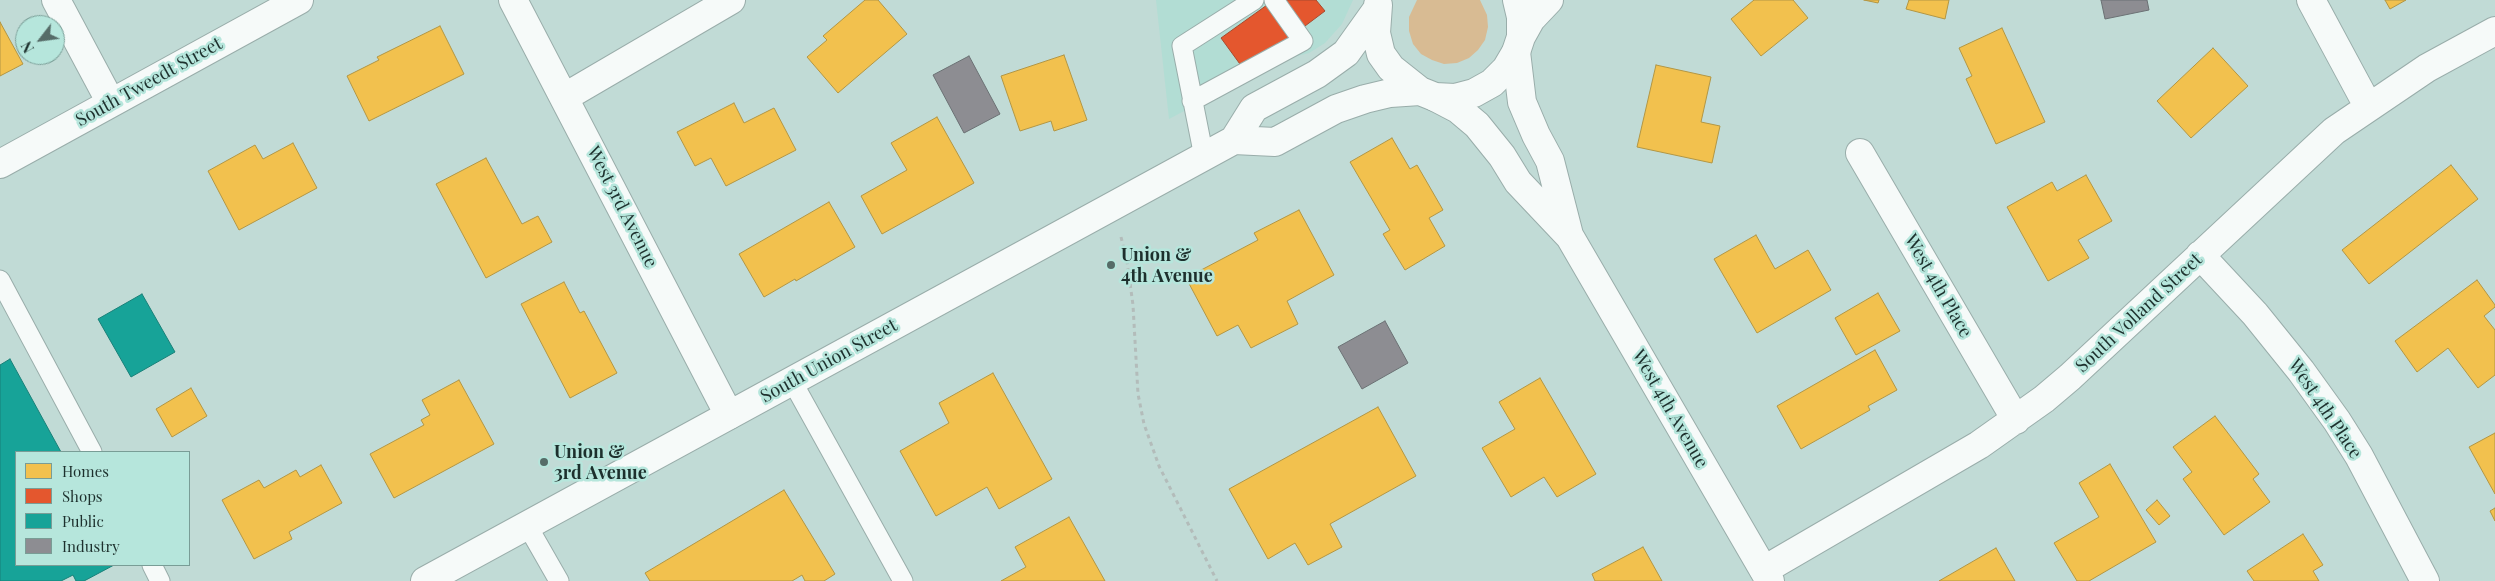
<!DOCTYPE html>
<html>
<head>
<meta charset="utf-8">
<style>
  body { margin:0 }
  #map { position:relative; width:2495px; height:581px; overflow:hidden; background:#c1dbd6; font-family:"Playfair Display",serif }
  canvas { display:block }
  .legend { position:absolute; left:15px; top:451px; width:175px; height:115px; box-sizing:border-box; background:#b6e6dc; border:1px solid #799d96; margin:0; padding:6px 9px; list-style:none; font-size:15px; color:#1d302d }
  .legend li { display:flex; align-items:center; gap:10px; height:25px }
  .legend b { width:25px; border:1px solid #799d96 }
  .north { position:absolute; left:15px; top:15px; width:50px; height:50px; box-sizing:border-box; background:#b6e6dc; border:1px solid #799d96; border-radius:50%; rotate:240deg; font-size:14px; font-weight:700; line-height:20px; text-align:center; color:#1d302d }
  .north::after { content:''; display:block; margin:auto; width:18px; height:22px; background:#566c68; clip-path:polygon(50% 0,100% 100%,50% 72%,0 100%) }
</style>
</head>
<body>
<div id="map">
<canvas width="2495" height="581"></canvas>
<ul class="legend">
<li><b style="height:14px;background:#f2c14e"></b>Homes</li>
<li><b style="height:14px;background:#e4572e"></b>Shops</li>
<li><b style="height:14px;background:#17a398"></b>Public</li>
<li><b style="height:14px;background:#8d8d92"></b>Industry</li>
</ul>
<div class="north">N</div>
</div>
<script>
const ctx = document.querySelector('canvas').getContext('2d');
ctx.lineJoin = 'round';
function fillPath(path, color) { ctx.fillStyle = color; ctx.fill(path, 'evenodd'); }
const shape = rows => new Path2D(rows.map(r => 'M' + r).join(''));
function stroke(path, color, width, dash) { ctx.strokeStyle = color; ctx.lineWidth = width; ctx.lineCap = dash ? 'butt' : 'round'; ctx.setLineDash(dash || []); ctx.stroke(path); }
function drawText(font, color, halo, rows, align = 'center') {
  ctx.font = font + ' "Playfair Display",serif'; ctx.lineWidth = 5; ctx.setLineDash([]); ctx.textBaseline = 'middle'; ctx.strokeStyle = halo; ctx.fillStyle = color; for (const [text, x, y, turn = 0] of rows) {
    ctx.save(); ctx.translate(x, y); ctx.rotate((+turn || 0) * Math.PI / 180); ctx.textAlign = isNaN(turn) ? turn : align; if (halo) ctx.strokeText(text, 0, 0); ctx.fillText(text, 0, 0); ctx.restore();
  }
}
const built = shape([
  [1156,0,1353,0,1342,24,1325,43,1309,53,1281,60,1169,119]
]);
const green = shape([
  [1417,0,1480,0,1487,15,1488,27,1485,40,1478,50,1469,58,1457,63,1444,64,1432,60,1421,54,1413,44,1409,31,1409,17]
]);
const homes = shape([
  [865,0,878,0,907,34,838,93,807,57,827,40,823,36,865,0],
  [1754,0,1793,0,1808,18,1761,56,1731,19,1754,0],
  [1864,0,1879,0,1878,3,1864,0],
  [1909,0,1949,0,1945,19,1906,9,1909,0],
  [2385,0,2406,0,2390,9,2385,0],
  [0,22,23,64,0,76,0,22],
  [440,26,464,74,369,121,347,76,379,60,377,57,440,26],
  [2002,28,2045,122,1996,144,1966,79,1972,76,1959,48,2002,28],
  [2213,48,2248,86,2191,138,2157,101,2213,48],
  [1064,55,1087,120,1054,131,1051,121,1020,131,1001,76,1064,55],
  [1656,65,1711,77,1701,122,1720,126,1712,163,1637,147,1656,65],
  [734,103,744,123,774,108,796,150,726,186,711,158,695,166,677,132,734,103],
  [937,117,974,183,882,234,861,196,907,170,891,143,937,117],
  [1392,138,1410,169,1417,165,1443,210,1429,218,1445,246,1405,270,1383,234,1390,230,1350,162,1392,138],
  [293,143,317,188,239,230,208,171,255,145,263,159,293,143],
  [486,158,522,224,538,216,552,242,486,278,436,184,486,158],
  [2451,165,2478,199,2369,284,2342,250,2451,165],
  [2086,175,2112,221,2078,240,2089,258,2048,281,2007,207,2052,182,2057,191,2086,175],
  [829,202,855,247,796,281,795,279,764,297,739,254,829,202],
  [1299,210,1334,275,1287,301,1298,324,1251,348,1238,325,1217,336,1186,278,1258,240,1254,233,1299,210],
  [1756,235,1775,269,1808,250,1831,290,1757,333,1714,259,1756,235],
  [2477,280,2495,305,2495,307,2484,316,2495,330,2495,375,2478,388,2448,348,2417,372,2395,341,2477,280],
  [564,282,580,313,584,311,617,373,570,398,521,304,564,282],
  [1878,293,1900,331,1856,355,1835,318,1878,293],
  [1875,350,1897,390,1868,406,1870,410,1801,449,1777,406,1875,350],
  [993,373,1052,479,999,509,987,487,936,516,900,451,949,423,939,403,993,373],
  [1540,378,1596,474,1557,497,1544,477,1511,497,1482,448,1515,429,1499,402,1540,378],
  [459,380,494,444,394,498,370,454,424,425,421,420,430,415,422,400,459,380],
  [191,388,207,416,172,437,156,409,191,388],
  [1378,407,1416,476,1330,524,1342,547,1308,565,1295,543,1268,559,1229,489,1378,407],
  [2215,416,2259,474,2253,479,2270,502,2224,535,2183,479,2192,472,2173,447,2215,416],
  [2495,433,2495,494,2469,447,2495,433],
  [2110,464,2156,542,2089,581,2077,581,2054,543,2099,517,2079,483,2110,464],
  [321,465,342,503,289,532,292,539,254,559,222,500,259,480,264,488,296,470,300,477,321,465],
  [784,490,835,574,824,581,805,581,802,575,792,581,650,581,645,573,784,490],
  [2157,500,2170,516,2159,525,2146,510,2157,500],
  [2495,508,2495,521,2490,511,2495,508],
  [1069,517,1105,581,1001,581,1026,567,1015,547,1069,517],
  [2303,534,2323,565,2313,571,2319,581,2254,581,2247,571,2303,534],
  [1643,547,1662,581,1595,581,1592,574,1643,547],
  [1996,548,2015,581,1939,581,1996,548]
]);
const shops = shape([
  [1274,0,1316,0,1325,11,1245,71,1221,38,1274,0]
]);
const public = shape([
  [142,294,175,352,131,377,98,319,142,294],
  [10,359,61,452,16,452,16,565,114,565,84,581,76,581,73,575,61,581,0,581,0,365,10,359]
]);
const industry = shape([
  [2101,0,2147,0,2149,10,2105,19,2101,0],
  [969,56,1000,114,964,133,933,75,969,56],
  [1385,321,1408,363,1362,389,1338,347,1385,321]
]);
const path = shape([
  [1121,237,1127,261,1133,305,1138,394,1144,424,1159,466,1217,581]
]);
const service = shape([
  [1192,101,1303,41,1274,0],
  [1204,157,1182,46,1254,0],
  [0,280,92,452],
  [792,381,903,581],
  [527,525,559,581],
  [152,565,160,581]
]);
const minor = shape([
  [56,0,111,103],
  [513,0,729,415],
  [2311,0,2368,106],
  [565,97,731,0],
  [1860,153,2016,420],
  [0,164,299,0],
  [2200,255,2255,314,2301,371,2337,421,2359,456,2425,581],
  [1764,570,1979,445,2044,399,2070,377,2334,131,2427,68,2495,31]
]);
const tertiary = shape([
  [1516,52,1522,102,1536,135,1550,161,1569,235],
  [1435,97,1458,109,1477,125,1502,156,1518,182,1570,237,1770,581]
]);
const secondary = shape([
  [1378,5,1376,33,1381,54,1391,68,1420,91,1435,97,1455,98,1474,93,1492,83,1506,69,1516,52,1521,37,1521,17,1517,0],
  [1521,37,1531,19,1549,0],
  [1234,140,1275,142,1336,109,1365,99,1390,93,1420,91],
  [425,581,1234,140,1254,108,1317,74,1346,53,1376,11]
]);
const markers = [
  [1111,265,5,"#566c68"],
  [544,462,5,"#566c68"]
];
const streetNames = [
  ["South Tweedt Street",149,82,-29],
  ["West 3rd Avenue",622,207,63],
  ["West 4th Place",1938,286,60],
  ["South Volland Street",2139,313,-43],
  ["South Union Street",829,361,-29],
  ["West 4th Avenue",1670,409,60],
  ["West 4th Place",2325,409,56]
];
const poiNames = [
  ["Union &",1121,255],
  ["4th Avenue",1121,276],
  ["Union &",554,452],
  ["3rd Avenue",554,473]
];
fillPath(built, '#b2ddd4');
fillPath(green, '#d8bb93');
fillPath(homes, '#f2c14e');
stroke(homes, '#b29644', 1);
fillPath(shops, '#e4572e');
stroke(shops, '#a84b2e', 1);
fillPath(public, '#17a398');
stroke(public, '#198078', 1);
fillPath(industry, '#8d8d92');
stroke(industry, '#6b7174', 1);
stroke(service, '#99adaa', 21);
stroke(minor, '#99adaa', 30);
stroke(tertiary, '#99adaa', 30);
stroke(secondary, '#99adaa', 30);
stroke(path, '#b3bcba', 3, [4, 4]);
stroke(service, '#f6faf9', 19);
stroke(minor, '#f6faf9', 28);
stroke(tertiary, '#f6faf9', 28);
stroke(secondary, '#f6faf9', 28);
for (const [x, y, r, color] of markers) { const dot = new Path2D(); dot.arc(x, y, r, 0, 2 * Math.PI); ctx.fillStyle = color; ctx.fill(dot); stroke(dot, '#b6e6dc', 2); }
drawText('18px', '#1d302d', '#b6e6dc', streetNames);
drawText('bold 18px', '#1d302d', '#b6e6dc', poiNames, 'left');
</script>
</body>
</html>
